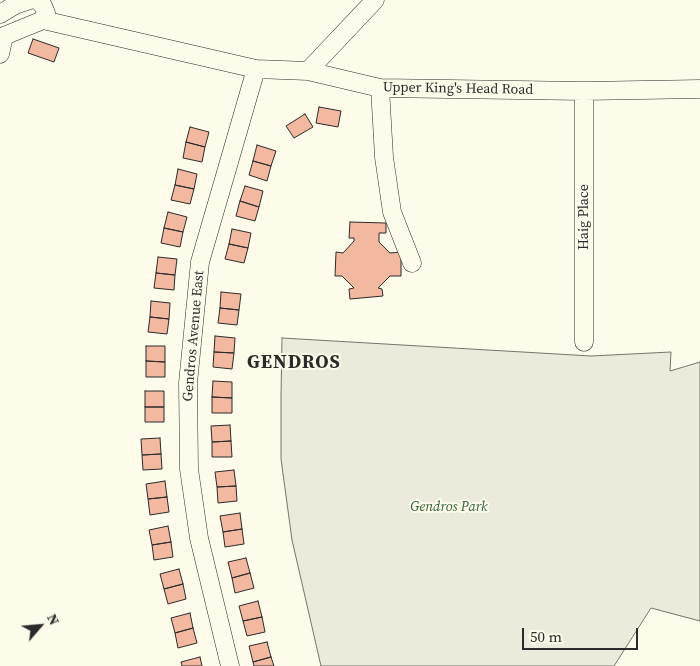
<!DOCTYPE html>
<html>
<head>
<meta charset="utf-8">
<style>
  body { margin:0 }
  #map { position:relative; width:700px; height:666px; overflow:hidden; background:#fdfbea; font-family:"Source Serif 4",serif }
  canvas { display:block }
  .north { position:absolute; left:15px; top:601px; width:50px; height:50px; -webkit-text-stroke:4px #fdfbea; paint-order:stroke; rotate:63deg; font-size:14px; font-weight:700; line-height:20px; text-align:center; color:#2b2b2b }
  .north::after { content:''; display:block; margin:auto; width:18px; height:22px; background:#2b2b2b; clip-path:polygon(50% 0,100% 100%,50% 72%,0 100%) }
  .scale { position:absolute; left:522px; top:628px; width:116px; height:22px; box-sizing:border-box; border:2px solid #2b2b2b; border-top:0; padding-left:6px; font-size:15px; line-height:18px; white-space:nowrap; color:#2b2b2b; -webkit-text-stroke:4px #fdfbea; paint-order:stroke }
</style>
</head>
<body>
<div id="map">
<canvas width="700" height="666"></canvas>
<div class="north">N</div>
<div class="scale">50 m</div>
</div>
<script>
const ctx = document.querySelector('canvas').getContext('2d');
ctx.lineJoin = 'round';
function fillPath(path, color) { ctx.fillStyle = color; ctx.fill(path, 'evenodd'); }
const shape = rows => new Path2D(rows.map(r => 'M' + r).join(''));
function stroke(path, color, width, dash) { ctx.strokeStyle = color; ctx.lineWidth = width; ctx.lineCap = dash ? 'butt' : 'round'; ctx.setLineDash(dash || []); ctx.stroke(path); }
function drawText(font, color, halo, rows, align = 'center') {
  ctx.font = font + ' "Source Serif 4",serif'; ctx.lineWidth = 4; ctx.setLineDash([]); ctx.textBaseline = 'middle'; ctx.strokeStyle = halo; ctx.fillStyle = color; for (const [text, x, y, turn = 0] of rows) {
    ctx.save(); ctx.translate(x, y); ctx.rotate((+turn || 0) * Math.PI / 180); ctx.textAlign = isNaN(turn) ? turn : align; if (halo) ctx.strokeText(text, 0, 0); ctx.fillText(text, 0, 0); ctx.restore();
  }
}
const green = shape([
  [282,338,591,356,671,352,670,371,700,362,700,621,651,608,614,666,321,666,292,540,281,459,281,397,282,338]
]);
const building = shape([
  [33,39,59,48,54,62,28,53,33,39],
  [319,107,341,111,338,127,316,123,319,107],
  [305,114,313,127,294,138,286,126,305,114],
  [190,127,209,132,205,147,186,142,190,127],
  [186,142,205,147,202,162,183,158,186,142],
  [257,145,276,151,271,166,253,161,257,145],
  [253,161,271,166,267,181,249,175,253,161],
  [178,169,197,174,194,189,175,185,178,169],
  [175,185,194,189,190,204,171,200,175,185],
  [245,186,263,191,259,207,240,201,245,186],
  [240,201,259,207,255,221,236,216,240,201],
  [168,212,187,217,183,232,164,228,168,212],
  [350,222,386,223,386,233,379,233,379,242,390,253,401,252,401,276,390,276,378,288,382,289,383,296,350,299,349,289,354,288,342,276,335,276,336,252,343,253,354,241,354,238,349,238,350,222],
  [164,228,183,232,180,247,161,243,164,228],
  [232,229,251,233,248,248,229,244,232,229],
  [229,244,248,248,244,263,225,259,229,244],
  [158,257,177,259,175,275,156,273,158,257],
  [156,273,175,275,174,290,154,288,156,273],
  [221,292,241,294,239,310,220,308,221,292],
  [151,301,170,303,169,319,150,317,151,301],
  [220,308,239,310,237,325,218,323,220,308],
  [150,317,169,319,167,334,148,332,150,317],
  [215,336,235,338,234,353,214,352,215,336],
  [146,346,165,346,165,362,146,361,146,346],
  [214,352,234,353,232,369,213,367,214,352],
  [146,361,165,362,165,377,146,377,146,361],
  [213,381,232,382,232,398,212,397,213,381],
  [145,391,164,391,164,407,145,407,145,391],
  [212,397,232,398,232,413,212,413,212,397],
  [145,407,164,407,164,422,145,422,145,407],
  [230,425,231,441,212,442,211,426,230,425],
  [160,438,161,454,142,455,141,439,160,438],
  [231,441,232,457,212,457,212,442,231,441],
  [161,454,162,469,143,470,142,455,161,454],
  [234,470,236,486,217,487,215,472,234,470],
  [165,481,167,497,148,499,146,484,165,481],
  [236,486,237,501,218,503,217,487,236,486],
  [167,497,169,512,150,515,148,499,167,497],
  [240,513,242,529,223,532,220,516,240,513],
  [168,526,171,542,152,545,149,530,168,526],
  [242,529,244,544,225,547,223,532,242,529],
  [171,542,173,557,154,560,152,545,171,542],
  [246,558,250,573,232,578,228,562,246,558],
  [179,569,183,584,164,589,160,574,179,569],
  [250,573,254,588,235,593,232,578,250,573],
  [183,584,186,599,168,604,164,589,183,584],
  [258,601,262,617,243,621,239,606,258,601],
  [190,613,193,628,175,633,171,618,190,613],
  [262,617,265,632,247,636,243,621,262,617],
  [193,628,197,643,178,648,175,633,193,628],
  [267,642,271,657,253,662,249,646,267,642],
  [200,657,202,666,182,666,181,662,200,657],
  [271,657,274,666,254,666,253,662,271,657]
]);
const minor = shape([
  [0,14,15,5,30,0],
  [43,20,256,69,308,71,380,88,584,91,700,89],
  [4,36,43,20,46,13,43,6,38,0],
  [0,54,4,36],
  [308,71,375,0],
  [380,88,384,157,392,212,412,263],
  [584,342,584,91],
  [230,666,199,538,189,469,188,383,200,262,256,69]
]);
const streetNames = [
  ["Upper King's Head Road",458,89,1],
  ["Haig Place",584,217,-90],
  ["Gendros Avenue East",194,336,-85]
];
const parkNames = [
  ["Gendros Park",449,507]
];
const districtNames = [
  ["GENDROS",294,363]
];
fillPath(green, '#ecebdb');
stroke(green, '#74746e', 1);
fillPath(building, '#f2b8a0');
stroke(building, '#2b2b2b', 1);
stroke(minor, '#2b2b2b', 19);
stroke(minor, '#fdfbea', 18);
drawText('14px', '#2b2b2b', '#fdfbea', streetNames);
drawText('italic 14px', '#34623c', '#fdfbea', parkNames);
ctx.letterSpacing = '1px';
drawText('bold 19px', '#2b2b2b', '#fdfbea', districtNames);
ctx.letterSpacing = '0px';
</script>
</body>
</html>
